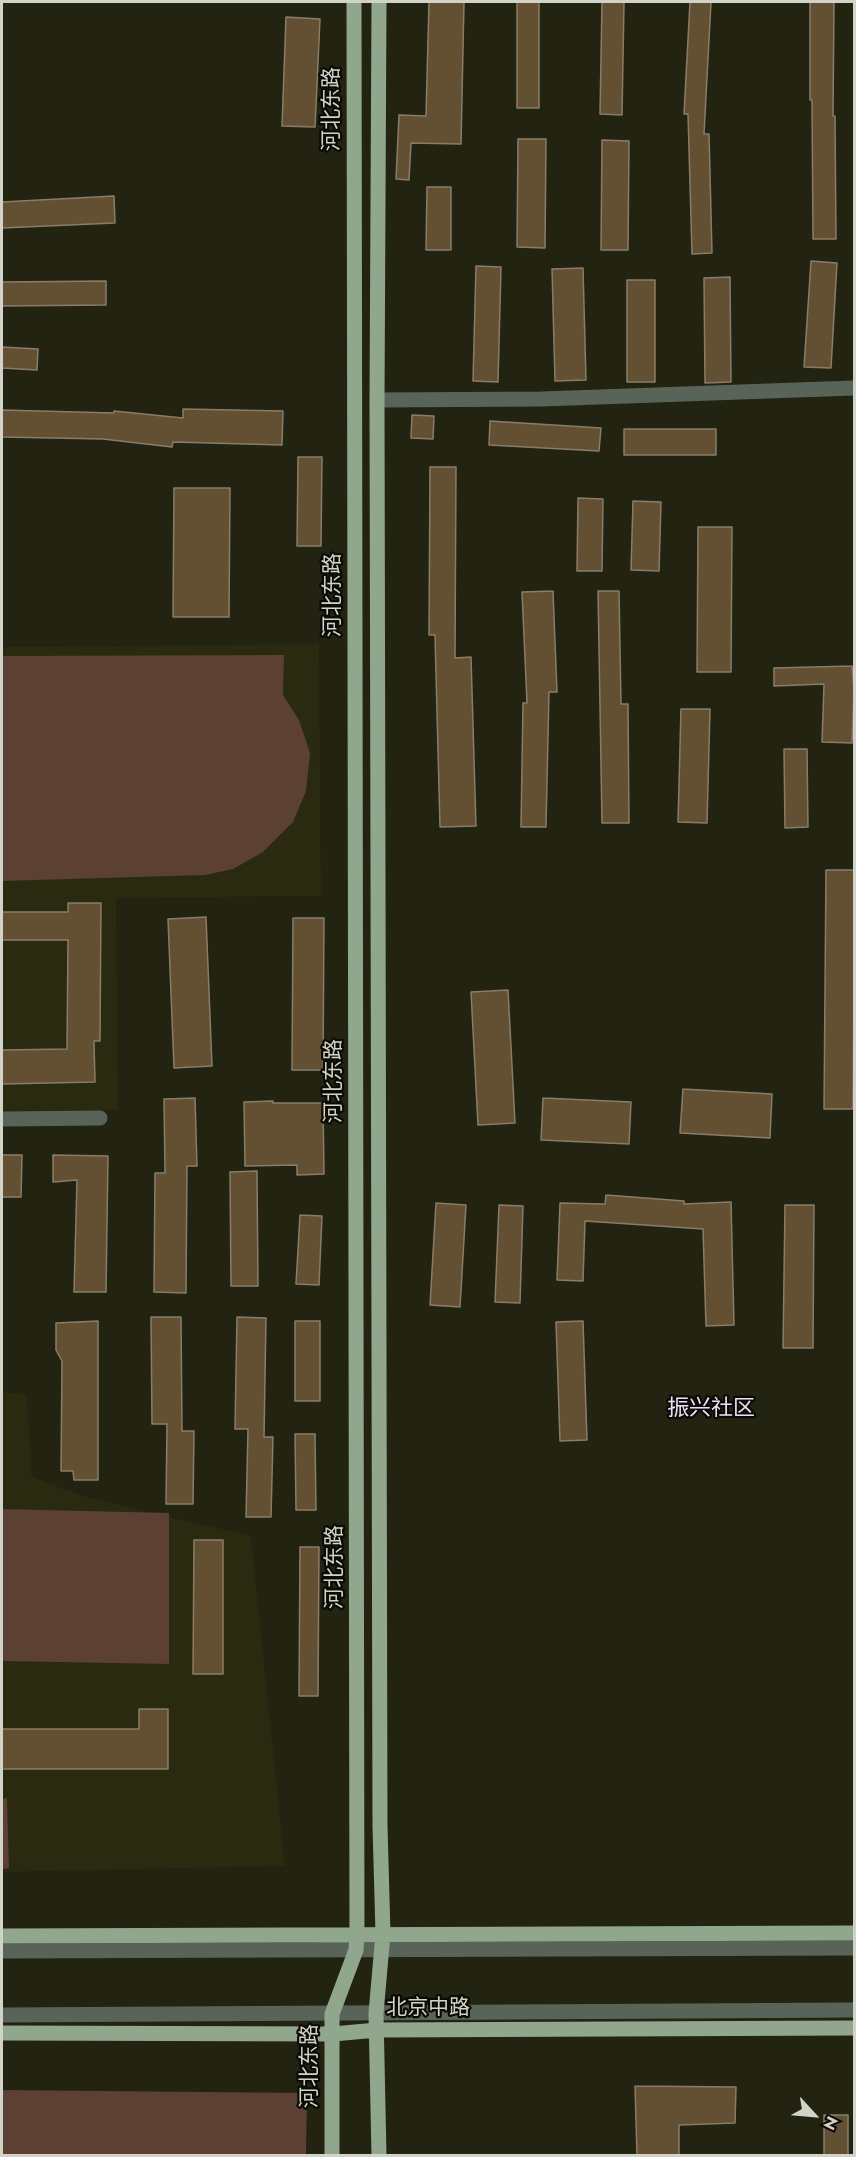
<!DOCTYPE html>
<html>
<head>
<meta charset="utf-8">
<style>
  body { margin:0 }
  #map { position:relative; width:856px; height:2157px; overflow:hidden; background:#222310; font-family:Jost,sans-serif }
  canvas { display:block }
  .frame { position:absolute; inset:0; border:3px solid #d2d3c8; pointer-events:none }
  .north { position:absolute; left:784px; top:2085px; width:60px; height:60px; -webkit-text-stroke:4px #0b0b05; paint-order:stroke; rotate:116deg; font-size:16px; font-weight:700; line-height:24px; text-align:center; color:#d2d3c8 }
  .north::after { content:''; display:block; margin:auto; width:21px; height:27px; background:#d2d3c8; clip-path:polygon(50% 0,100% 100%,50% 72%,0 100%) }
</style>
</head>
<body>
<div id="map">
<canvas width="856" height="2157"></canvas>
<div class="frame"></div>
<div class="north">N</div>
</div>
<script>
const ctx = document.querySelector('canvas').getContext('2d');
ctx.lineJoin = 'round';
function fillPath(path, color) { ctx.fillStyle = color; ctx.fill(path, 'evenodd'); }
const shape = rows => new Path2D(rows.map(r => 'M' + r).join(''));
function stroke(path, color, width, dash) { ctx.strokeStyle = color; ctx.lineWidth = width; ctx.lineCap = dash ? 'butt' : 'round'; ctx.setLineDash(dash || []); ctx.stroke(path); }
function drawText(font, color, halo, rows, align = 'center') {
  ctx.font = font + ' Jost,"Noto Sans SC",sans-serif'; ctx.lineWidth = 4.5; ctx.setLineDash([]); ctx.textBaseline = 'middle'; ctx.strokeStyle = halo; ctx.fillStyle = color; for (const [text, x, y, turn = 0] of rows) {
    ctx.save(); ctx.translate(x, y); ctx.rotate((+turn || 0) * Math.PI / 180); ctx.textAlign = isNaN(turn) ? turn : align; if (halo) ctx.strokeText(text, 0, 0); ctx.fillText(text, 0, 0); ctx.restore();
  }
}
const built = shape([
  [319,644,321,896,116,898,118,1110,2,1111,2,647],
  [2,1392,27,1394,32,1477,86,1497,251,1536,285,1866,2,1872]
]);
const green = shape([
  [284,655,283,695,299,720,310,753,306,791,293,822,263,852,233,869,205,875,2,881,2,656],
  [2,1509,169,1513,169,1664,2,1661],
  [7,1798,9,1868,2,1869,2,1799],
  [2,2090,307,2093,306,2155,2,2155]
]);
const building = shape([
  [429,2,464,2,461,144,411,143,409,180,396,179,399,115,426,116,429,2],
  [517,2,539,2,539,108,517,108,517,2],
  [602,2,624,2,622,115,600,114,602,2],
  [690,2,711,2,704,134,709,134,712,253,692,254,688,114,684,114,690,2],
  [810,2,834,2,833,116,835,116,836,239,813,239,812,100,810,100,810,2],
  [286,17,320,19,315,127,282,126,286,17],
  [518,139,546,139,545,248,517,247,518,139],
  [602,140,629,141,628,250,601,250,602,140],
  [427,187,451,187,451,250,426,250,427,187],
  [114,196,115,223,2,228,2,202,114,196],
  [811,261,837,263,831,368,804,367,811,261],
  [476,266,501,267,498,382,473,381,476,266],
  [583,268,586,380,555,381,552,269,583,268],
  [730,277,731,382,705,383,704,278,730,277],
  [627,280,655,280,655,382,627,382,627,280],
  [106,281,106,305,2,306,2,282,106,281],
  [2,347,38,349,37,370,2,368,2,347],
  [183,409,283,411,282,445,173,442,172,447,103,439,2,437,2,410,114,413,114,411,183,418,183,409],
  [412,415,434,416,433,439,411,438,412,415],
  [490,421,601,428,599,451,489,445,490,421],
  [624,429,716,429,716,455,624,455,624,429],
  [298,457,322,457,321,546,297,546,298,457],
  [430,467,456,467,455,658,471,657,476,826,440,827,435,635,429,635,430,467],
  [174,488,230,488,229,617,173,617,174,488],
  [578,498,603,499,602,571,577,571,578,498],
  [633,501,661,502,659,571,631,570,633,501],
  [698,527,732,527,731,672,697,672,698,527],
  [553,591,557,692,549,692,546,827,521,827,523,703,527,703,522,592,553,591],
  [598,591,619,591,621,704,628,704,629,823,602,823,598,591],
  [852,666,854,690,852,743,822,742,824,684,774,686,774,668,852,666],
  [681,709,710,709,707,823,678,822,681,709],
  [784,749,807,749,808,827,785,828,784,749],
  [826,870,855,870,853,1109,824,1109,826,870],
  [68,903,101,903,100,1041,94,1041,95,1082,2,1084,2,1050,67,1049,68,940,2,940,2,912,68,912,68,903],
  [206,917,212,1066,174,1068,168,919,206,917],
  [293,918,324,918,323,1070,292,1070,293,918],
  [508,990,515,1123,478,1125,471,992,508,990],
  [683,1089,772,1094,770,1138,680,1133,683,1089],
  [195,1098,197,1166,187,1166,186,1293,154,1292,155,1173,165,1173,164,1099,195,1098],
  [543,1098,631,1102,629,1144,541,1140,543,1098],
  [273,1101,273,1103,323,1103,324,1174,297,1175,297,1165,245,1166,244,1102,273,1101],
  [2,1155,22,1155,21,1197,2,1197,2,1155],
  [53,1155,108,1156,106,1292,74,1292,77,1180,53,1182,53,1155],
  [257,1171,258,1286,231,1286,230,1172,257,1171],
  [606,1195,684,1201,684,1204,731,1202,734,1325,706,1326,703,1229,585,1221,583,1281,557,1280,560,1203,605,1204,606,1195],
  [436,1203,466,1205,460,1307,430,1305,436,1203],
  [499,1205,523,1206,520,1303,495,1302,499,1205],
  [785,1205,814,1205,813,1348,783,1348,785,1205],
  [300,1215,322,1216,319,1285,296,1284,300,1215],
  [151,1317,181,1317,182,1431,194,1431,193,1504,166,1504,167,1424,152,1424,151,1317],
  [237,1317,266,1318,264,1437,273,1437,271,1517,246,1517,248,1429,235,1429,237,1317],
  [98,1321,98,1480,74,1480,73,1471,61,1471,62,1361,56,1350,56,1323,98,1321],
  [295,1321,320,1321,320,1401,295,1401,295,1321],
  [583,1321,587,1440,560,1441,556,1322,583,1321],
  [295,1434,315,1434,316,1510,296,1510,295,1434],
  [194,1540,223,1540,223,1674,193,1674,194,1540],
  [300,1547,319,1547,318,1696,299,1696,300,1547],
  [139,1709,168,1709,168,1769,2,1769,2,1729,139,1729,139,1709],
  [635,2086,736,2087,735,2123,679,2125,679,2156,637,2156,635,2086],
  [824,2115,848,2115,848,2156,824,2156,824,2115]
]);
const minor = shape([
  [377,400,542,399,854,388],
  [2,1119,100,1118],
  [2,1951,854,1948],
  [2,2015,854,2010]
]);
const major = shape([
  [379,2,377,400,380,1826,383,1934,376,2013,379,2156],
  [2,1936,854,1933],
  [2,2033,333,2034,377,2030,854,2028],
  [332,2156,332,2014,356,1950,357,1934,354,2]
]);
const streetNames = [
  ["河北东路",333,109,-90],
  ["河北东路",334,595,-90],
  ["河北东路",335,1081,-90],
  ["河北东路",336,1567,-90],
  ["北京中路",428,2009],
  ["河北东路",311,2066,-90]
];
const neighbourhoodNames = [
  ["振兴社区",711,1410]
];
fillPath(built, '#292a10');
fillPath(green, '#5b4033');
fillPath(building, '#635032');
stroke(building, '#897d6a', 1.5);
stroke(minor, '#596458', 15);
stroke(major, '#90a78e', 15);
drawText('21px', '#d2d3c8', '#0b0b05', streetNames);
drawText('22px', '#edddf9', '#0b0b05', neighbourhoodNames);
</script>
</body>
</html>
